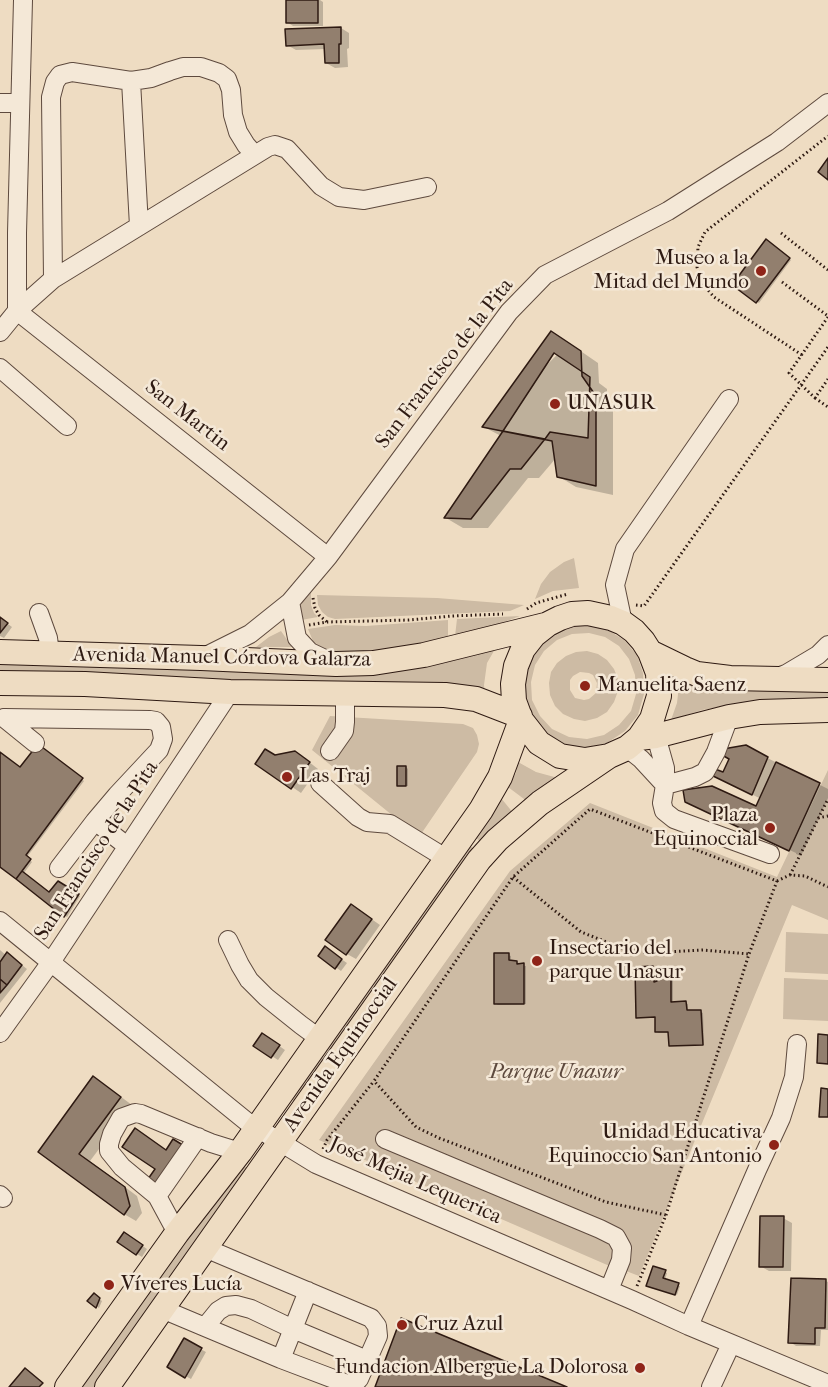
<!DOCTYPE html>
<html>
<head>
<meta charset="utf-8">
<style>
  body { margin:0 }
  canvas { display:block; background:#eedcc2 }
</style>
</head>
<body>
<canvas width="828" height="1387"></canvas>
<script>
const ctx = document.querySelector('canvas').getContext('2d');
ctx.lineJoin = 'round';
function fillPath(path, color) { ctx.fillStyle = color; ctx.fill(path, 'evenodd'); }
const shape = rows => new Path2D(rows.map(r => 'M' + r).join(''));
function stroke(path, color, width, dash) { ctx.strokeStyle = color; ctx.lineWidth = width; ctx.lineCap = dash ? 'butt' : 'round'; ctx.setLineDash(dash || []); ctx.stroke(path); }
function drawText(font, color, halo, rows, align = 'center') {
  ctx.font = font + ' "IM FELL French Canon",serif'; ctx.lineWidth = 5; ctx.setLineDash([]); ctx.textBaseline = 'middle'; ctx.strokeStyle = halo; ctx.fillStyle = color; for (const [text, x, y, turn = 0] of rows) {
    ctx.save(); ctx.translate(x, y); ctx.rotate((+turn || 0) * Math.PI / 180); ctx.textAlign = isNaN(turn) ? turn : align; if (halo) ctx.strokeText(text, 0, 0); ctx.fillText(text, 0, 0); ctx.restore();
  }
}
const green = shape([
  [574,558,579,588,553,591,535,599,541,584,550,572,564,562],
  [311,589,311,605,314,613,318,617,301,620,300,608,303,599],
  [317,595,437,598,524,605,510,611,335,619,328,617,322,612,318,605],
  [520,616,483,630,455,636,457,619],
  [448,620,448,639,423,645,372,651,330,653,319,648,313,641,308,629,335,625,366,626],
  [589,625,608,630,624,640,637,655,643,673,644,694,638,715,625,731,607,743,587,747,566,745,548,736,533,721,525,702,523,681,527,662,538,646,552,633,570,626],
  [589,633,605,637,619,646,629,659,635,675,636,694,631,711,619,725,604,735,587,739,569,737,552,729,540,716,532,700,531,682,535,665,544,651,557,640,572,634],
  [281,631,292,647,256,647,269,637],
  [498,644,487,663,484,685,485,694,0,673,0,660,168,664],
  [587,651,598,654,607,660,614,669,618,679,618,691,614,702,607,712,597,718,585,721,574,719,563,714,555,706,550,695,549,683,551,672,557,663,566,656,576,652],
  [580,672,589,673,593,675,597,683,596,693,589,699,584,700,575,698,570,690,570,680,573,676],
  [680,677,828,691,828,698,761,700,702,710,671,720,677,703],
  [330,716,463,724,473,728,477,735,479,744,477,752,419,837,312,750],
  [518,762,536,772,558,778,528,802,508,787,516,773],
  [828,770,828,920,792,905,639,1276,626,1271,628,1274,319,1140,510,871,590,803,777,877],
  [501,798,514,814,483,844,474,836],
  [468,844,476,851,297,1104,290,1098],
  [786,932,828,934,828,974,785,972],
  [784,978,828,980,828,1021,783,1019],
  [242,1164,249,1170,95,1387,81,1387]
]);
const shadow = shape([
  [288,0,320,0,323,2,323,26,293,26,287,22],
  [341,28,349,33,349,48,347,49,348,67,335,68,326,63,326,49,296,50,287,45],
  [766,241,791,260,759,303,734,285],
  [569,343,598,363,599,383,607,389,607,398,613,407,613,495,576,487,558,476,556,458,539,478,528,478,488,528,463,528,446,518,501,436,484,427],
  [0,618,12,627,4,638,0,636],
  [40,747,84,781,27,857,32,862,24,873,50,893,58,882,80,896,67,917,0,866,0,753,21,769],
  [746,747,828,789,828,798,801,856,796,854,796,853,696,806,757,808,761,799,722,779],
  [276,757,304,758,318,769,301,793,257,763],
  [406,767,408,769,408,786,401,786,399,785],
  [360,911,380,925,356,959,347,954],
  [0,950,7,956,13,958,27,969,0,1003],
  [331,952,347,963,341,971,320,956],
  [508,955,511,956,511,962,516,962,519,963,519,965,526,966,526,1004,498,1005,495,1003],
  [653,968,655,969,656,983,670,975,673,976,673,1003,686,1003,688,1004,688,1012,701,1012,703,1013,704,1045,672,1046,670,1045,670,1033,659,1033,657,1032,656,1018,640,1018,638,1017],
  [268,1038,285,1050,278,1060,256,1046],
  [93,1078,105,1085,132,1105,90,1161,137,1196,142,1213,136,1221,124,1214,40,1151],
  [783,1218,792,1223,791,1271,769,1271,760,1266],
  [130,1237,147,1249,142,1257,137,1254],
  [665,1272,667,1273,665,1280,680,1286,677,1295,650,1286],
  [826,1281,828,1282,828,1330,821,1330,820,1346,796,1346,790,1342],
  [94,1295,102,1301,99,1308,89,1301],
  [184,1340,206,1352,191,1379,169,1367]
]);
const building = shape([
  [286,0,318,0,318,23,286,23,286,0],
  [341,27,341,44,339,44,339,63,325,63,324,44,286,46,285,29,341,27],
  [828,158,828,180,818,172,828,158],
  [766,239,790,258,756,303,732,285,766,239],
  [551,331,581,351,582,376,596,396,596,486,557,477,552,441,482,427,551,331],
  [554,353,590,377,588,438,550,432,545,439,503,431,554,353],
  [503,431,545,439,521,469,510,469,471,519,444,518,503,431],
  [0,617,8,623,0,633,0,617],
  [38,744,83,778,26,855,31,859,16,879,0,867,0,752,20,767,38,744],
  [746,745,768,757,752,795,711,775,723,749,746,745],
  [265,749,275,755,295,751,310,762,291,789,255,764,265,749],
  [722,755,729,759,723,772,715,769,722,755],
  [776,762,820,783,789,851,685,802,683,790,712,786,756,806,776,762],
  [397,766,406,766,406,786,397,786,397,766],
  [22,871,49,892,58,881,79,894,64,917,16,879,22,871],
  [351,904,372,919,346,955,325,940,351,904],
  [325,946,342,959,335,969,318,956,325,946],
  [7,952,22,965,7,985,0,979,0,962,7,952],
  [494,953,509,953,509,960,517,961,517,964,524,963,524,1004,494,1004,494,953],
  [653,966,654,982,657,981,657,974,671,974,671,1002,686,1001,687,1010,701,1010,703,1045,669,1046,668,1032,655,1032,655,1017,636,1018,635,967,653,966],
  [0,979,7,985,0,993,0,979],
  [262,1033,280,1045,271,1058,253,1046,262,1033],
  [818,1034,828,1035,828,1064,817,1063,818,1034],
  [93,1076,121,1097,79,1154,125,1187,130,1206,124,1215,38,1152,93,1076],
  [821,1088,828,1089,828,1117,819,1117,821,1088],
  [135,1128,166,1150,173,1139,186,1147,160,1187,148,1179,155,1169,122,1147,135,1128],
  [760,1216,784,1216,783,1267,759,1267,760,1216],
  [124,1232,143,1245,136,1255,117,1242,124,1232],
  [653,1266,666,1270,663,1278,679,1283,675,1295,646,1286,653,1266],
  [791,1278,826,1279,825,1328,815,1328,815,1344,788,1343,791,1278],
  [94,1293,100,1298,96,1308,87,1301,94,1293],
  [401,1318,567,1387,375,1387,401,1318],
  [184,1338,202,1348,185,1378,167,1367,184,1338],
  [25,1368,43,1383,39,1387,9,1387,25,1368]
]);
const path = shape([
  [781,233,828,270],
  [782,282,828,316],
  [828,317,789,373,815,398,828,379],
  [802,355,714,297,701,282,697,267,698,247,705,232,828,136],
  [815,398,828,407],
  [313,598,315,608,319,615,327,622],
  [636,605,644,606,828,347],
  [527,609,536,603,568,594],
  [309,625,327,622,409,620,452,616,503,614],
  [818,818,828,816],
  [790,875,828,799],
  [513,877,581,932,622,948,649,953,703,950,749,954],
  [777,881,790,875,805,876,828,887],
  [323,1149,327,1140,374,1081],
  [637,1286,666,1215,749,954,777,881,590,809,513,877,374,1081,416,1127,439,1138,606,1202,666,1215]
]);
const minor = shape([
  [0,103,20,103],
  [139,226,131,81,151,78,170,71,183,67,201,67,219,73,227,79,231,90,233,115,238,132,246,145,254,154],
  [53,279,51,97,55,82,60,75,72,72,131,81],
  [0,332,17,311,17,233,23,0],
  [0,368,67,426],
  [328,557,17,311,53,279,268,147,275,145,287,149,321,186,339,197,364,200,427,187],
  [290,602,297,638,310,652,331,662],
  [39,613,48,638,50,653],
  [623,623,615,585,625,549,729,399],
  [204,657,250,634,290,602,328,557,509,312,545,275,668,211,777,142,828,103],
  [775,678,786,674,818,655,828,645],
  [4,718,150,720,156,721,161,727,163,739,159,750,117,795,95,821,59,868],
  [4,718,35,743],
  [656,736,665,768,665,785,662,803,664,811,674,819,770,854],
  [627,748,641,759,665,785],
  [330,751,344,731,345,722,345,694],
  [320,783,358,817,367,822,390,824,447,859],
  [665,785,695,777,705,772,716,752,729,717],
  [95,821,127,846],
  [0,921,246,1121,316,1164,632,1300,689,1326,828,1384],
  [228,940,240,965,249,980,266,997,301,1025,320,1039],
  [0,1033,51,962,230,692],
  [385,1139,600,1229,616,1237,622,1248,621,1260,609,1290],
  [0,1195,3,1198],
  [157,1196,198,1137],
  [177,1233,157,1196,122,1167,109,1151,109,1144,112,1134,121,1118,135,1113,141,1114,211,1143,240,1152],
  [162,1309,281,1359,347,1384,355,1383,359,1379,378,1336,377,1326,371,1318,205,1248],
  [689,1326,757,1170,781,1118,794,1077,797,1044],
  [205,1327,218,1311,226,1306,236,1305,251,1309,293,1329,367,1360],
  [281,1359,308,1291],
  [711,1387,731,1344]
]);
const major = shape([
  [0,652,201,658,336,664,373,663,424,655,545,625],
  [650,652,658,673,659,696,652,719,639,738,627,748,609,756,585,760,560,756,539,743,521,720,514,701,513,684,516,666,523,649,534,635,548,624,560,618,572,614,588,613,611,618,623,623,634,631,643,641,650,652,685,669,697,674,730,678,828,680],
  [0,683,85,684,230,692,445,695,476,699,520,716],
  [639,738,656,736,729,717,760,712,828,710],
  [67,1387,177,1233,240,1152,481,810,500,777,521,720],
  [107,1387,479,860,497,840,540,803,609,756]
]);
const markers = [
  [761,271,6,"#8f2418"],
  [555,404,6,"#8f2418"],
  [585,686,6,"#8f2418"],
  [287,777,6,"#8f2418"],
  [770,828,6,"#8f2418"],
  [537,961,6,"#8f2418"],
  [774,1145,6,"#8f2418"],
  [109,1285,6,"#8f2418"],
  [402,1325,6,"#8f2418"],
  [640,1368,6,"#8f2418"]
];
const poiNames = [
  ["Museo a la",749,259,"right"],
  ["Mitad del Mundo",749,283,"right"],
  ["UNASUR",567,404],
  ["Manuelita Saenz",597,686],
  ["Las Traj",299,777],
  ["Plaza",758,816,"right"],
  ["Equinoccial",758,840,"right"],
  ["Insectario del",549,949],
  ["parque Unasur",549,973],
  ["Unidad Educativa",762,1133,"right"],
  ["Equinoccio San Antonio",762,1157,"right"],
  ["Víveres Lucía",121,1285],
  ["Cruz Azul",414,1325],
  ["Fundacion Albergue La Dolorosa",628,1368,"right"]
];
const streetNames = [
  ["San Francisco de la Pita",445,364,-52],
  ["San Martin",187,416,38],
  ["Avenida Manuel Córdova Galarza",222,658,1],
  ["San Francisco de la Pita",97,851,-57],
  ["Avenida Equinoccial",341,1055,-55],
  ["José Mejia Lequerica",415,1181,24]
];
const parkNames = [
  ["Parque Unasur",556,1073]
];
fillPath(green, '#cdbba4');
fillPath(shadow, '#0003');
fillPath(building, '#927f6e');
stroke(building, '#2e1a12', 1.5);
stroke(minor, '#5e4a3e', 20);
stroke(major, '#2e1a12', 26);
stroke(path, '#2e1a12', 3, [1.5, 3]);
stroke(minor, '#f4e8d7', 18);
stroke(major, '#eedcc2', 24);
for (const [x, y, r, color] of markers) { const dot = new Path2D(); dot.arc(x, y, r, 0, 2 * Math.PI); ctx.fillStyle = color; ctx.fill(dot); stroke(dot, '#f4e8d7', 2); }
drawText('21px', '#2e1a12', '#f4e8d7', poiNames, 'left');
drawText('21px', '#2e1a12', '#f4e8d7', streetNames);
drawText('italic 21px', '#5e4a3e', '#f4e8d7', parkNames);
</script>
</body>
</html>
